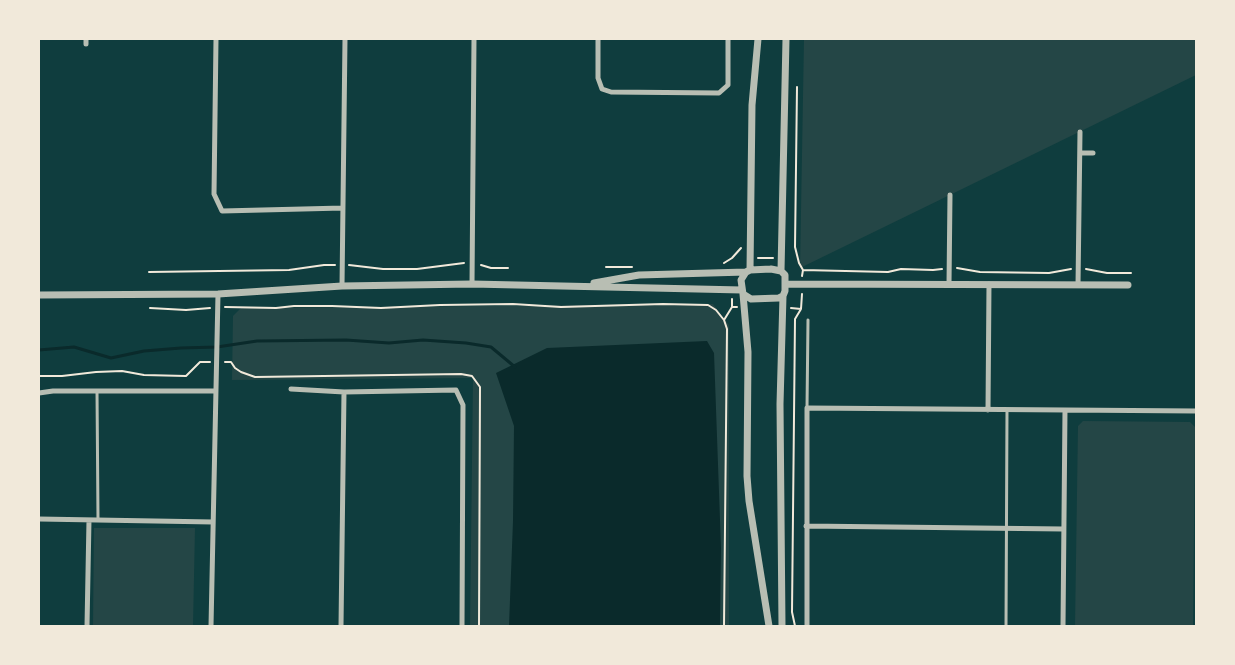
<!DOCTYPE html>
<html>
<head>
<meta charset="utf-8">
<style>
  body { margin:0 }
  #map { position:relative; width:1235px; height:665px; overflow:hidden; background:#0f3d3e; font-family:Bitter,serif }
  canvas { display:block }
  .frame { position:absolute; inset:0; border:40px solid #f1e9da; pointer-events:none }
</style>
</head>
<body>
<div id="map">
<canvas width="1235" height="665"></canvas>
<div class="frame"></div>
</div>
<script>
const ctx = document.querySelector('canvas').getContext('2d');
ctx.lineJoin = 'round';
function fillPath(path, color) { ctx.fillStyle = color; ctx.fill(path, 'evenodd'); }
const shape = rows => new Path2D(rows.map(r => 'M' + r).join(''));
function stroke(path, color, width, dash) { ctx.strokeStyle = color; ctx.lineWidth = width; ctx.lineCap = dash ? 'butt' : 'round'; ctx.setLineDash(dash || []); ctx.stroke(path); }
const green = shape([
  [804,39,1196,39,1196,75,800,268],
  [713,304,729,325,729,626,470,626,473,378,232,380,233,316,241,308],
  [1083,421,1190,422,1195,427,1193,626,1075,626,1078,426],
  [94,528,195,528,193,626,93,626]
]);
const water = shape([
  [707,341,714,353,721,548,720,626,509,626,513,521,514,426,496,373,547,348]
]);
const stream = shape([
  [39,350,74,347,111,358,144,351,181,348,217,347,257,341,346,340,389,343,423,340,466,343,491,347,515,367]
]);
const path = shape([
  [797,87,795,247,799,263,803,270,802,276],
  [758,258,773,258],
  [724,263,732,258,741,248],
  [349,265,383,269,417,269,464,263],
  [481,265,491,268,508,268],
  [606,267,632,267],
  [957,268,980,272,1049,273,1071,269],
  [1086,269,1107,273,1131,273],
  [803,270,888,272,901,269,933,270,942,269],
  [149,272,289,270,324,265,335,265],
  [732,299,732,307,737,307],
  [225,307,276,308,294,306,332,306,381,308,440,305,513,304,561,307,663,304,708,305,716,310,724,320],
  [150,308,186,310,210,308],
  [791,308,801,309],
  [225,362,231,362,235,368,241,372,255,377,461,374,472,376,480,387,479,626],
  [39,376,62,376,96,372,122,371,144,375,186,376,200,362,210,362],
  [724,626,727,329,724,320,732,307],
  [795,626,792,612,795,319,801,309,802,294]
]);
const service = shape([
  [97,391,98,519],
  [807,408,808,320],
  [1006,626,1007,410]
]);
const minor = shape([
  [86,39,86,44],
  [216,39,214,194,222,211,343,208],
  [598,39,598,78,602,89,611,92,719,93,728,85,728,39],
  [1080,153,1093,153],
  [472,284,474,39],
  [949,284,950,195],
  [1078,285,1080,132],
  [342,286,345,39],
  [291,389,344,392],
  [39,393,53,391,216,391],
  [988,410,989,284],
  [39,519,213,522],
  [806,526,1063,529],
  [87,626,89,520],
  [211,626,218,294],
  [341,626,344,392,456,390,463,405,462,626],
  [807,626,807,408,1196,411],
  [1063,626,1065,410]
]);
const tertiary = shape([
  [771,269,781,271,785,275,785,291,783,296,779,298,751,299,743,294,741,280,746,272,750,270,771,269],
  [750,270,752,105,758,39],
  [781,271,786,39],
  [594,283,639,275,746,272],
  [785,284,1128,285],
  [743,294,748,352,747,476,749,501,769,626],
  [39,295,218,294,342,286,472,284,742,290],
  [782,626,780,404,783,296]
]);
fillPath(green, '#244646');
fillPath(water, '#0a2a2b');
stroke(stream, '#0a2a2b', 3);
stroke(path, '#f1e9da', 2);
stroke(service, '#b8beb3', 3);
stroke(minor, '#b8beb3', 5);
stroke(tertiary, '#b8beb3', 7);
</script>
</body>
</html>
